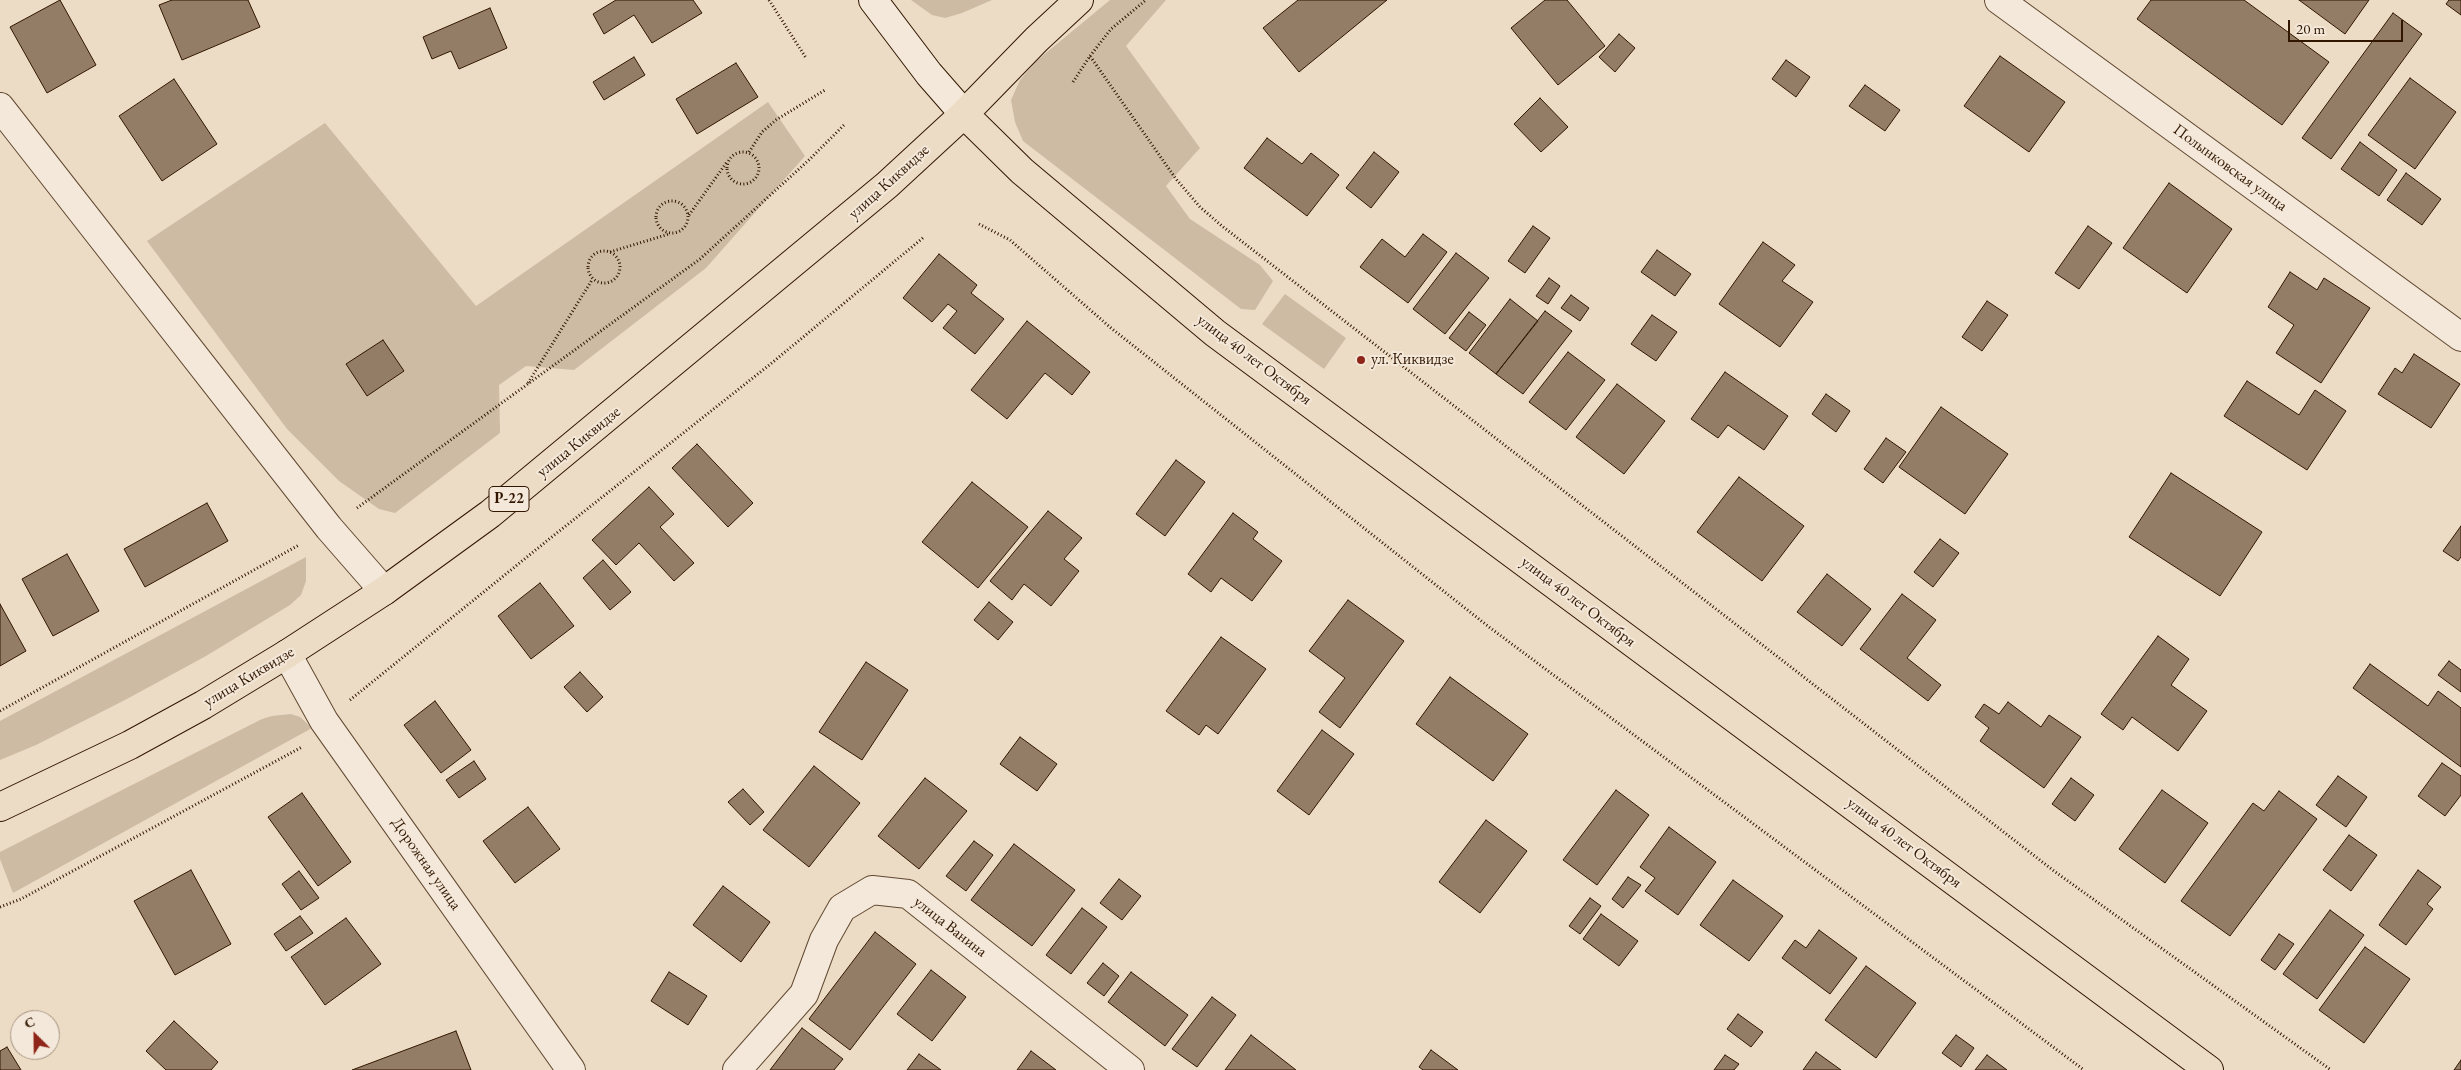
<!DOCTYPE html>
<html>
<head>
<meta charset="utf-8">
<style>
  body { margin:0 }
  #map { position:relative; width:2461px; height:1070px; overflow:hidden; background:#eddcc5; font-family:"EB Garamond",serif }
  canvas { display:block }
  .north { position:absolute; left:10px; top:1010px; width:50px; height:50px; box-sizing:border-box; background:#f3e8d9; border:1px solid #a69482; border-radius:50%; rotate:337deg; font-size:14px; font-weight:700; line-height:20px; text-align:center; color:#321700 }
  .north::after { content:''; display:block; margin:auto; width:18px; height:22px; background:#8f2418; clip-path:polygon(50% 0,100% 100%,50% 72%,0 100%) }
  .scale { position:absolute; left:2288px; top:20px; width:115px; height:22px; box-sizing:border-box; border:2px solid #321700; border-top:0; padding-left:6px; font-size:15px; line-height:18px; white-space:nowrap; color:#321700; -webkit-text-stroke:4px #f3e8d9; paint-order:stroke }
</style>
</head>
<body>
<div id="map">
<canvas width="2461" height="1070"></canvas>
<div class="north">С</div>
<div class="scale">20 m</div>
</div>
<script>
const ctx = document.querySelector('canvas').getContext('2d');
ctx.lineJoin = 'round';
function fillPath(path, color) { ctx.fillStyle = color; ctx.fill(path, 'evenodd'); }
const shape = rows => new Path2D(rows.map(r => 'M' + r).join(''));
function stroke(path, color, width, dash) { ctx.strokeStyle = color; ctx.lineWidth = width; ctx.lineCap = dash ? 'butt' : 'round'; ctx.setLineDash(dash || []); ctx.stroke(path); }
function drawText(font, color, halo, rows, align = 'center') {
  ctx.font = font + ' "EB Garamond",serif'; ctx.lineWidth = 4; ctx.setLineDash([]); ctx.textBaseline = 'middle'; ctx.strokeStyle = halo; ctx.fillStyle = color; for (const [text, x, y, turn = 0] of rows) {
    ctx.save(); ctx.translate(x, y); ctx.rotate((+turn || 0) * Math.PI / 180); ctx.textAlign = isNaN(turn) ? turn : align; if (halo) ctx.strokeText(text, 0, 0); ctx.fillText(text, 0, 0); ctx.restore();
  }
}
const green = shape([
  [911,0,992,0,962,13,945,18,932,15],
  [1110,0,1166,0,1126,46,1200,148,1166,186,1190,219,1260,265,1273,281,1255,310,1241,309,1023,141,1015,122,1011,100,1020,80,1035,62],
  [768,102,805,156,706,268,574,370,526,366,499,385,500,433,395,513,379,509,339,481,287,429,147,241,325,123,476,306],
  [1285,294,1346,338,1324,369,1262,324],
  [306,557,306,581,301,595,290,605,206,656,125,700,36,745,0,760,0,721],
  [291,714,300,717,312,728,13,893,0,859,0,852,262,719,272,716]
]);
const building = shape([
  [60,0,96,65,47,93,10,27,60,0],
  [172,0,248,0,260,27,182,60,159,5,172,0],
  [616,0,693,0,702,13,652,43,634,15,604,34,593,14,616,0],
  [1298,0,1387,0,1299,72,1263,28,1298,0],
  [1545,0,1567,0,1605,46,1558,85,1511,28,1545,0],
  [2151,0,2244,0,2329,62,2282,125,2137,19,2151,0],
  [2299,0,2369,0,2345,34,2299,0],
  [2449,0,2461,0,2461,15,2446,4,2449,0],
  [490,8,507,48,459,69,451,51,432,59,423,37,490,8],
  [2393,13,2422,34,2331,159,2302,138,2393,13],
  [1619,34,1635,48,1615,72,1599,57,1619,34],
  [2000,56,2065,102,2029,152,1964,106,2000,56],
  [634,57,645,75,604,100,593,82,634,57],
  [1786,60,1810,77,1796,97,1772,79,1786,60],
  [736,63,758,97,697,134,676,99,736,63],
  [2410,78,2456,112,2415,169,2368,135,2410,78],
  [174,79,217,144,162,181,119,116,174,79],
  [1865,85,1900,110,1885,131,1849,106,1865,85],
  [1540,98,1568,127,1541,152,1514,124,1540,98],
  [1267,138,1302,164,1311,153,1339,175,1307,216,1244,168,1267,138],
  [2360,142,2397,170,2379,196,2341,169,2360,142],
  [1374,152,1399,172,1371,208,1346,188,1374,152],
  [2406,173,2441,199,2422,225,2387,200,2406,173],
  [2169,183,2232,229,2187,293,2123,248,2169,183],
  [1533,226,1550,238,1525,273,1508,261,1533,226],
  [2088,226,2112,243,2079,289,2055,273,2088,226],
  [1423,234,1447,252,1408,303,1360,267,1382,239,1405,257,1423,234],
  [1763,242,1795,265,1782,281,1813,302,1780,347,1719,304,1763,242],
  [1657,250,1691,274,1675,296,1641,272,1657,250],
  [1456,253,1489,278,1445,334,1413,309,1456,253],
  [939,254,977,285,971,293,1004,319,975,354,943,328,957,311,948,304,932,322,903,298,939,254],
  [2290,272,2317,290,2324,278,2370,308,2321,383,2276,353,2294,325,2268,307,2290,272],
  [1549,278,1560,286,1548,304,1536,296,1549,278],
  [1571,295,1589,308,1580,321,1561,308,1571,295],
  [1510,299,1538,321,1496,374,1469,353,1510,299],
  [1987,301,2008,315,1982,351,1962,337,1987,301],
  [1545,311,1572,331,1523,394,1496,374,1545,311],
  [1469,312,1486,325,1466,351,1449,338,1469,312],
  [1652,315,1677,332,1656,361,1631,344,1652,315],
  [1027,321,1090,372,1072,395,1045,373,1007,419,971,390,1027,321],
  [383,340,404,371,367,396,346,364,383,340],
  [1568,352,1605,380,1566,430,1529,402,1568,352],
  [2414,354,2460,384,2431,428,2378,394,2395,368,2402,373,2414,354],
  [1725,372,1788,416,1764,450,1728,425,1718,438,1691,419,1725,372],
  [2247,381,2299,415,2315,390,2346,411,2307,470,2224,416,2247,381],
  [1617,384,1665,421,1624,474,1576,437,1617,384],
  [1826,394,1850,411,1836,432,1812,414,1826,394],
  [1941,407,2008,454,1965,514,1899,467,1941,407],
  [1886,438,1906,452,1883,483,1864,469,1886,438],
  [697,444,753,503,728,527,672,468,697,444],
  [1176,460,1205,482,1165,536,1136,514,1176,460],
  [2171,473,2262,532,2220,596,2129,537,2171,473],
  [1739,477,1804,526,1762,581,1697,532,1739,477],
  [972,482,1028,527,978,588,922,542,972,482],
  [649,487,674,514,660,527,694,563,674,581,639,543,616,565,592,540,649,487],
  [207,503,228,541,145,587,124,549,207,503],
  [1048,511,1082,538,1064,559,1079,571,1051,606,1024,584,1012,600,990,581,1048,511],
  [1233,513,1258,532,1253,539,1282,561,1252,601,1221,578,1211,592,1188,574,1233,513],
  [2461,526,2461,557,2458,561,2443,551,2461,526],
  [1940,539,1959,553,1933,587,1914,572,1940,539],
  [67,554,99,611,53,636,22,579,67,554],
  [603,560,631,592,610,610,583,578,603,560],
  [1827,574,1871,609,1842,646,1797,612,1827,574],
  [540,583,574,626,531,659,498,616,540,583],
  [1902,594,1936,620,1907,658,1941,685,1928,701,1860,649,1902,594],
  [1348,600,1404,641,1340,728,1319,712,1345,678,1309,651,1348,600],
  [989,602,1013,622,998,640,974,620,989,602],
  [0,604,26,651,0,666,0,604],
  [2158,636,2189,659,2171,685,2207,711,2178,751,2132,717,2123,730,2101,714,2158,636],
  [1221,637,1266,669,1218,734,1206,725,1199,735,1166,711,1221,637],
  [2449,661,2461,670,2461,692,2438,675,2449,661],
  [866,662,908,690,862,760,819,732,866,662],
  [2370,664,2428,706,2438,691,2461,708,2461,767,2353,688,2370,664],
  [580,672,603,697,587,712,564,687,580,672],
  [1450,677,1528,734,1493,781,1416,724,1450,677],
  [435,701,471,750,441,773,404,725,435,701],
  [2008,702,2041,727,2049,715,2081,737,2044,788,1980,741,1989,728,1975,717,1984,704,1999,714,2008,702],
  [1322,730,1354,754,1309,815,1277,791,1322,730],
  [1020,737,1057,764,1037,791,1000,764,1020,737],
  [474,761,486,779,459,798,446,780,474,761],
  [2442,763,2461,776,2461,795,2445,816,2418,796,2442,763],
  [814,766,860,803,809,867,763,830,814,766],
  [2338,776,2367,797,2346,827,2316,805,2338,776],
  [925,778,967,811,919,869,878,836,925,778],
  [2071,778,2094,795,2075,821,2052,804,2071,778],
  [743,789,764,812,750,825,728,802,743,789],
  [1616,790,1649,815,1597,885,1563,860,1616,790],
  [2162,790,2208,823,2165,883,2119,849,2162,790],
  [2279,791,2317,819,2230,936,2181,901,2253,803,2264,811,2279,791],
  [302,793,351,862,318,886,268,817,302,793],
  [528,807,560,849,515,883,483,841,528,807],
  [1486,820,1527,851,1480,913,1439,882,1486,820],
  [1669,827,1716,862,1678,915,1645,891,1655,878,1640,867,1669,827],
  [2349,835,2377,855,2351,891,2323,870,2349,835],
  [974,841,993,855,966,891,946,876,974,841],
  [1014,844,1075,890,1032,946,971,900,1014,844],
  [191,870,231,944,175,975,134,901,191,870],
  [2418,870,2441,887,2427,904,2433,909,2406,945,2379,925,2418,870],
  [299,871,319,898,301,910,282,884,299,871],
  [1628,877,1641,885,1623,908,1612,899,1628,877],
  [1119,879,1141,896,1122,920,1100,903,1119,879],
  [1733,880,1783,916,1749,961,1700,925,1733,880],
  [723,886,770,922,741,962,693,925,723,886],
  [1590,898,1601,906,1580,934,1569,926,1590,898],
  [1082,908,1107,927,1071,974,1046,955,1082,908],
  [2330,910,2364,935,2317,999,2283,974,2330,910],
  [1601,914,1638,941,1619,966,1583,939,1601,914],
  [300,916,313,933,286,951,274,934,300,916],
  [346,918,381,964,325,1005,291,957,346,918],
  [1819,930,1857,958,1830,994,1782,958,1795,940,1806,948,1819,930],
  [875,932,916,964,850,1050,809,1019,875,932],
  [2279,934,2294,944,2275,970,2261,960,2279,934],
  [2365,947,2410,979,2364,1043,2319,1010,2365,947],
  [1103,963,1119,976,1104,996,1087,983,1103,963],
  [1866,966,1916,1003,1876,1058,1825,1020,1866,966],
  [931,970,966,997,932,1041,897,1014,931,970],
  [669,972,707,996,688,1025,651,1001,669,972],
  [1131,972,1188,1015,1165,1046,1108,1002,1131,972],
  [1212,997,1236,1015,1197,1067,1172,1049,1212,997],
  [1738,1014,1763,1032,1751,1047,1727,1029,1738,1014],
  [174,1021,218,1062,211,1070,166,1070,146,1051,174,1021],
  [802,1028,843,1059,834,1070,770,1070,802,1028],
  [456,1031,471,1070,352,1070,456,1031],
  [1251,1035,1296,1070,1225,1070,1251,1035],
  [1956,1035,1974,1048,1961,1067,1942,1053,1956,1035],
  [7,1047,21,1070,0,1070,0,1051,7,1047],
  [1431,1050,1458,1070,1423,1070,1419,1067,1431,1050],
  [1031,1051,1056,1070,1017,1070,1031,1051],
  [1816,1052,1841,1070,1803,1070,1816,1052],
  [919,1054,941,1070,907,1070,919,1054],
  [1725,1055,1739,1064,1734,1070,1714,1070,1725,1055],
  [1987,1055,2007,1070,1975,1070,1987,1055],
  [2461,1060,2461,1070,2454,1070,2461,1060]
]);
const path = shape([
  [769,0,806,58],
  [1090,56,1111,29,1146,0],
  [1073,82,1090,56,1176,179,1200,207,1222,226,2054,871,2331,1070],
  '727 168a16 16 0 1 1 32 0a16 16 0 1 1-32 0Z',
  [749,152,762,132,776,120,825,90],
  '656 217a16 16 0 1 1 32 0a16 16 0 1 1-32 0Z',
  [689,215,727,162],
  [979,224,1010,240,1111,328,1489,627,2084,1070],
  '588 267a16 16 0 1 1 32 0a16 16 0 1 1-32 0Z',
  [610,252,669,234],
  [528,383,592,280],
  [357,508,700,259,810,159,845,124],
  [350,700,548,540,773,362,924,237],
  [0,711,299,545],
  [0,907,21,899,302,747]
]);
const street = shape([
  [1999,0,2461,337],
  [0,107,329,528,384,591],
  [287,654,324,721,571,1070],
  [737,1070,804,994,824,940,842,908,872,890,908,894,1130,1070]
]);
const secondary = shape([
  [873,0,929,74,964,114]
]);
const primary = shape([
  [964,114,1022,171,1215,333,2209,1070],
  [0,807,130,745,203,705,287,654,384,591,490,514,887,185,964,114,1037,39,1079,0]
]);
const markers = [
  [1361,360,5,"#8f2418"]
];
const shields = [
  [509,499,40]
];
const shieldNames = [
  ["Р-22",509,499]
];
const streetNames = [
  ["Полынковская улица",2230,168,36],
  ["улица Киквидзе",889,182,-42],
  ["улица 40 лет Октября",1254,360,37],
  ["улица Киквидзе",579,442,-39],
  ["улица 40 лет Октября",1578,602,37],
  ["улица Киквидзе",249,677,-31],
  ["улица 40 лет Октября",1904,843,37],
  ["Дорожная улица",426,864,55],
  ["улица Ванина",950,927,38]
];
const poiNames = [
  ["ул. Киквидзе",1371,360]
];
fillPath(green, '#cdbba4');
fillPath(building, '#937d66');
stroke(building, '#321700', 1);
stroke(street, '#614831', 30);
stroke(secondary, '#321700', 30);
stroke(primary, '#321700', 30);
stroke(path, '#321700', 3, [1, 2.5]);
stroke(street, '#f3e8d9', 28);
stroke(secondary, '#f3e8d9', 28);
stroke(primary, '#eddcc5', 28);
for (const [x, y, r, color] of markers) { const dot = new Path2D(); dot.arc(x, y, r, 0, 2 * Math.PI); ctx.fillStyle = color; ctx.fill(dot); stroke(dot, '#f3e8d9', 2); }
for (const [x, y, w] of shields) { const box = new Path2D(); box.roundRect(x - w / 2, y - 12.5, w, 25, 4); ctx.fillStyle = '#f3e8d9'; ctx.fill(box); stroke(box, '#321700', 1); }
drawText('bold 15px', '#321700', null, shieldNames);
drawText('16px', '#321700', '#f3e8d9', streetNames);
drawText('16px', '#321700', '#f3e8d9', poiNames, 'left');
</script>
</body>
</html>
